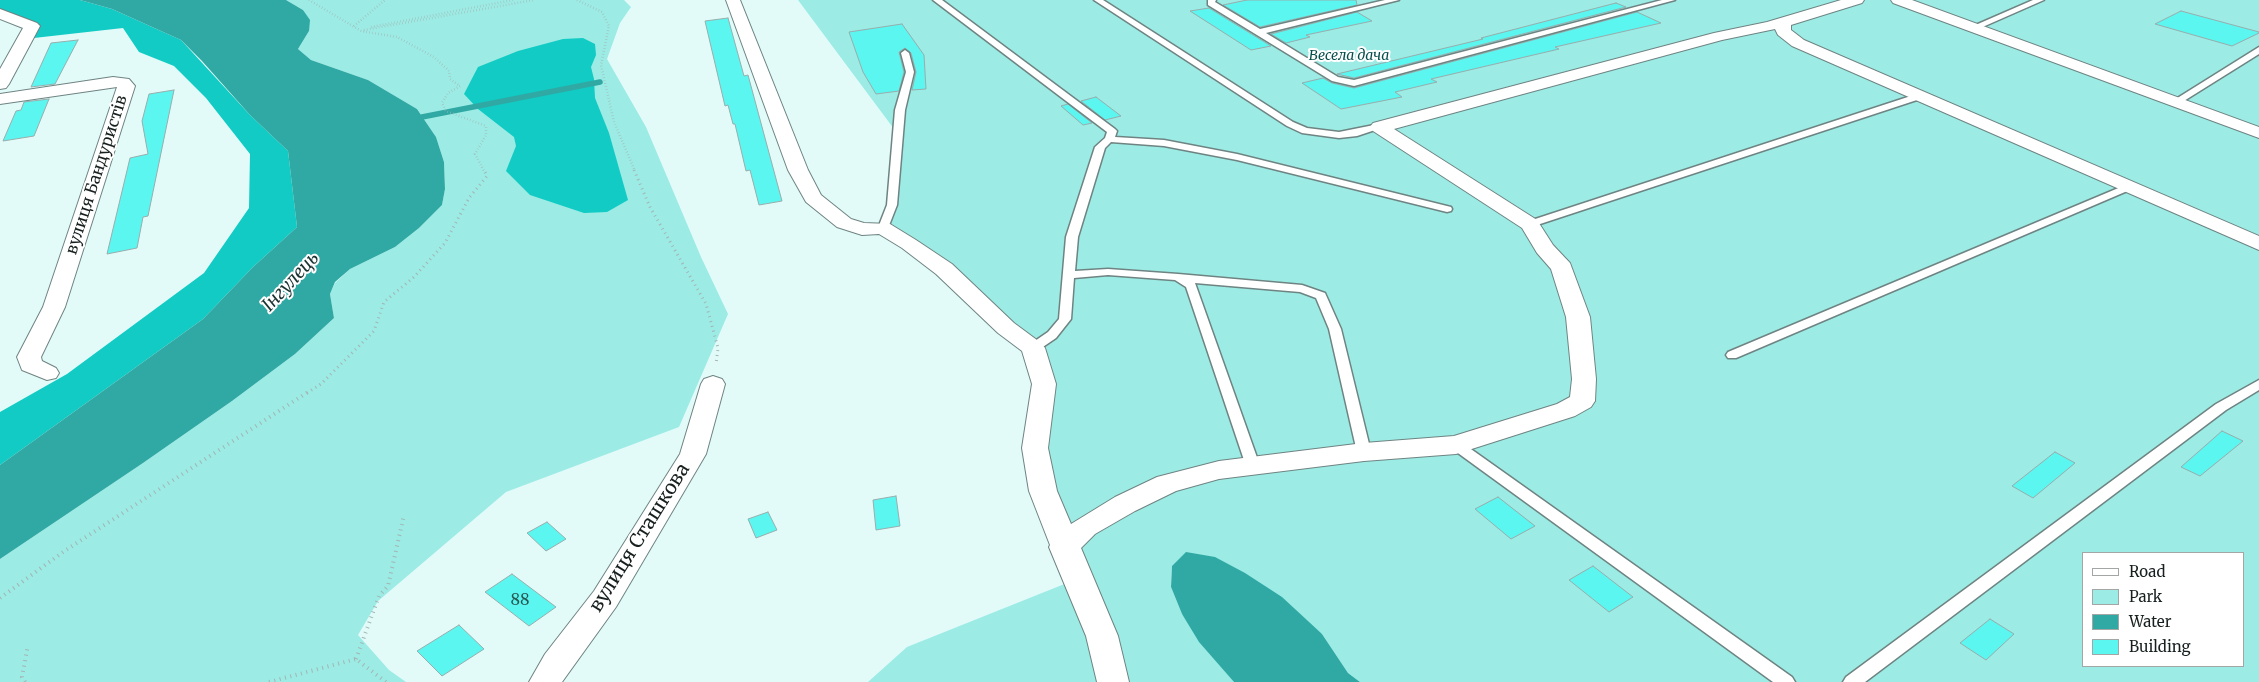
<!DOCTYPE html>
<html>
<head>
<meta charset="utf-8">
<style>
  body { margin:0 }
  #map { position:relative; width:2259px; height:682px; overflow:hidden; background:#e2fbf9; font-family:Merriweather,serif }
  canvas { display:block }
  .legend { position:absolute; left:2082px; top:552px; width:162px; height:115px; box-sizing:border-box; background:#fff; border:1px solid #a2a6a5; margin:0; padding:6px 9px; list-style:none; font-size:15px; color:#17201f }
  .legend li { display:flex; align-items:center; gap:10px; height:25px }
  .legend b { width:25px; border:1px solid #a2a6a5 }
</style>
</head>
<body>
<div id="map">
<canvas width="2259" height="682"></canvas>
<ul class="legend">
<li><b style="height:6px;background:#fff"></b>Road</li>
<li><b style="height:14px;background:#9cebe5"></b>Park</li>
<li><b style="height:14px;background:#30a9a4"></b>Water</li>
<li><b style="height:14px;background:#5bf6ef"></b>Building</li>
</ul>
</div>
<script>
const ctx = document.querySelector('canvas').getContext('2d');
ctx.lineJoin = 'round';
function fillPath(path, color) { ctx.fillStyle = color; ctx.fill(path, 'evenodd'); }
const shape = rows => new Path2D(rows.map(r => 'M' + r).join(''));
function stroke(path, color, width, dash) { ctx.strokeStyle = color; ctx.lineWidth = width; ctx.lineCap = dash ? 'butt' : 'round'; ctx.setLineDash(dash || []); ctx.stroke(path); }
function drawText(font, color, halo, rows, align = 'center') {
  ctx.font = font + ' Merriweather,serif'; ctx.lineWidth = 4; ctx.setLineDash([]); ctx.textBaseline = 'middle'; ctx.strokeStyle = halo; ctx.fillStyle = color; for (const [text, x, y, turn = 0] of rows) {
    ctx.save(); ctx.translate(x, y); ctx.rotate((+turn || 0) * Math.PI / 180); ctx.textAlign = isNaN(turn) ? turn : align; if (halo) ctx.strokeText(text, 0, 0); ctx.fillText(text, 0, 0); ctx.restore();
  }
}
const green = shape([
  [286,0,624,0,631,7,620,23,607,59,646,127,701,257,728,314,679,427,506,492,378,601,358,635,389,670,406,682,0,682,0,559,143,463,232,401,295,354,334,318,330,294,335,283,350,269,395,247,419,228,442,205,445,189,444,162,436,137,417,109,368,80,311,60,298,49,309,31,303,10],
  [798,0,2259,0,2259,682,1360,682,1348,673,1322,634,1172,566,1171,587,1182,614,1234,682,868,682,907,647,1077,579,1043,491,1039,361,883,228,892,205,897,133],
  [2083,553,2243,553,2243,666,2083,666]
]);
const forest = shape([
  [0,0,80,0,112,9,181,40,250,115,288,151,297,227,253,267,203,319,0,465,0,412,67,374,204,273,249,208,250,154,206,98,174,66,139,52,123,28,25,39,32,26,0,14],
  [583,38,595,44,596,55,591,67,594,79,595,98,609,133,628,200,607,212,584,213,530,195,506,171,516,146,514,137,478,109,464,94,478,67,518,51,563,39]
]);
const water = shape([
  [80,0,286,0,303,10,310,20,309,31,298,49,311,60,368,80,417,109,436,137,444,162,445,189,442,205,419,228,395,247,350,269,335,282,330,294,334,318,295,354,232,401,143,463,0,559,0,465,203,319,253,267,297,227,288,151,250,115,202,61,181,40,112,9],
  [1186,552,1215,557,1245,573,1282,597,1322,634,1348,673,1360,682,1234,682,1199,642,1182,614,1171,587,1172,566]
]);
const stream = shape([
  [422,117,600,82]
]);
const building = shape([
  [1247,0,1356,0,1357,5,1260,27,1223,5,1247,0],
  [1616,3,1626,7,1354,78,1337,74,1483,39,1481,38,1616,3],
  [1209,8,1271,46,1251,50,1190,11,1209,8],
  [2181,11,2259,32,2259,33,2232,46,2155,24,2181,11],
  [1357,12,1372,21,1306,35,1310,37,1286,43,1271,34,1357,12],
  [1637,12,1661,23,1555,47,1559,49,1431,79,1437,82,1395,92,1402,97,1341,109,1302,83,1323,78,1332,83,1354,88,1637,12],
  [728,18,744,76,748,75,782,201,759,205,750,170,746,171,735,124,733,124,728,105,725,106,705,21,728,18],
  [902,24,924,55,926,89,912,90,916,72,911,53,905,48,899,52,904,72,899,91,876,94,863,72,849,32,902,24],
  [78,40,55,84,31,87,51,43,78,40],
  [174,90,148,216,143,217,137,248,107,254,130,158,148,154,142,121,149,94,174,90],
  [1096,97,1121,116,1105,120,1081,101,1096,97],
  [49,99,34,136,3,141,16,111,21,110,24,102,49,99],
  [1068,104,1092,123,1083,125,1061,106,1068,104],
  [2222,431,2243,441,2200,476,2181,467,2222,431],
  [2055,452,2075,463,2033,498,2012,486,2055,452],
  [896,496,900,526,876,530,873,500,896,496],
  [1498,497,1535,526,1511,539,1475,509,1498,497],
  [768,512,777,530,756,538,748,519,768,512],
  [547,522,566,539,546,551,527,533,547,522],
  [1593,566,1633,597,1609,612,1569,580,1593,566],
  [512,574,556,607,529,626,485,592,512,574],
  [1990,619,2014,634,1986,660,1960,643,1990,619],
  [459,625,484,649,442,676,417,651,459,625]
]);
const pathFar2 = shape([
  [309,0,361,31,397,37,434,57,449,71,450,79,460,86,448,93,442,103,446,111,486,126,486,135,475,154,484,171],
  [577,0,602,12,609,26,601,65,614,122,635,171],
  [354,26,385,0],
  [371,27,513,0],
  [364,30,534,0]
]);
const pathFar1 = shape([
  [634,170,650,207,706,304,718,348,716,364],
  [307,393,321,384,374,331,384,302,414,277,445,243,469,198,487,176,484,170]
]);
const path = shape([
  [0,598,63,552,308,392],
  [356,659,379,596,388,586,404,515],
  [25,682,22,677,28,645],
  [269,682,356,659,386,682]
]);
const lane = shape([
  [933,0,942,0,1115,129,1117,131,1115,137,1164,140,1237,154,1451,207,1452,209,1451,211,1447,212,1237,160,1164,146,1111,142,1105,148,1078,237,1075,271,1108,269,1178,274,1302,285,1325,293,1341,329,1371,452,1369,455,1364,457,1359,455,1357,452,1329,329,1316,298,1300,292,1195,283,1260,466,1258,469,1253,471,1248,469,1246,466,1186,287,1175,280,1108,275,1074,278,1071,319,1056,338,1037,351,1029,351,1027,348,1029,345,1048,332,1059,319,1066,237,1095,147,1105,138,1107,132,933,0],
  [1094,0,1103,0,1293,122,1307,128,1339,132,1379,124,1384,127,1357,136,1339,138,1302,133,1287,126,1094,0],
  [1208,0,1216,0,1215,2,1260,29,1385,0,1399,0,1266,33,1338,77,1354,80,1662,0,1675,0,1354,86,1332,81,1208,5,1208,0],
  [2033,0,2044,0,1978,29,1971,27,2033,0],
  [2259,47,2259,54,2179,104,2176,105,2171,102,2259,47],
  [905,50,909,53,914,72,905,110,897,205,888,228,883,231,878,228,887,205,895,110,906,72,901,53,905,50],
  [1920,93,1923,94,1923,98,1534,226,1526,226,1525,224,1526,222,1920,93],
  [2128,184,2132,185,2132,189,1736,358,1728,358,1726,355,1728,352,2128,184],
  [2259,380,2259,390,2226,410,1865,682,1843,682,1846,677,2216,404,2259,380],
  [1456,440,1461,442,1792,677,1795,682,1773,682,1451,448,1449,445,1451,442,1456,440]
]);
const street = shape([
  [726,0,740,0,808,170,821,195,851,219,864,223,890,224,916,240,952,264,1014,323,1041,343,1045,348,1056,384,1048,448,1057,491,1071,524,1115,497,1157,477,1219,461,1364,443,1454,436,1557,404,1570,397,1572,379,1566,317,1551,269,1537,253,1522,228,1373,131,1370,127,1373,123,1714,33,1767,22,1841,0,1864,0,1862,3,1791,25,1791,30,1804,40,2259,236,2259,250,1792,46,1778,35,1775,29,1722,40,1394,129,1537,220,1553,245,1570,263,1590,317,1596,379,1595,401,1591,407,1575,416,1456,454,1364,461,1219,479,1176,491,1135,511,1095,534,1081,548,1118,636,1129,682,1097,682,1086,636,1049,547,1050,545,1029,491,1022,448,1032,384,1022,351,998,333,936,274,902,248,879,234,862,235,837,227,806,202,788,170,726,0],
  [1891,0,1912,0,2259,127,2259,138,1893,3,1891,0],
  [0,9,37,23,40,26,9,84,6,88,0,89,0,69,23,28,0,19,0,9],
  [113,77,129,79,135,86,65,307,41,357,42,361,56,368,59,373,56,378,47,380,22,370,17,357,43,307,117,87,0,104,0,94,113,77],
  [713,376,722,379,725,384,706,454,616,607,562,682,529,682,545,654,594,591,680,454,701,384,704,379,713,376]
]);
const farParknames = [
  ["Весела дача",1349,56]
];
const streetNames = [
  ["вулиця Бандуристів",97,175,-72]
];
const nearNumbernames = [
  ["88",520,600]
];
const waterNames = [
  ["Інгулець",291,282,-47]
];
const nearStreetnames = [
  ["вулиця Сташкова",640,538,-58]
];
fillPath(green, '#9cebe5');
fillPath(forest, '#11cbc4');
fillPath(water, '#30a9a4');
stroke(stream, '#30a9a4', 5.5);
fillPath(building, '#5bf6ef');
stroke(building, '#97aead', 1);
stroke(lane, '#6e8482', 3);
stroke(street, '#6e8482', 2);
stroke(pathFar2, '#a2b6b4', 2.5, [0.5, 2.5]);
stroke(pathFar1, '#a2b6b4', 3, [1, 4]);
stroke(path, '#a2b6b4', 4, [1, 4.5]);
fillPath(lane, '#fff');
fillPath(street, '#fff');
drawText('italic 14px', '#064e4b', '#fff', farParknames);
drawText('16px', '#17201f', '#fff', streetNames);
drawText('16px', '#285653', null, nearNumbernames);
drawText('italic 18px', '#193331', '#fff', waterNames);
drawText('19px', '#17201f', '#fff', nearStreetnames);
</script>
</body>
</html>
